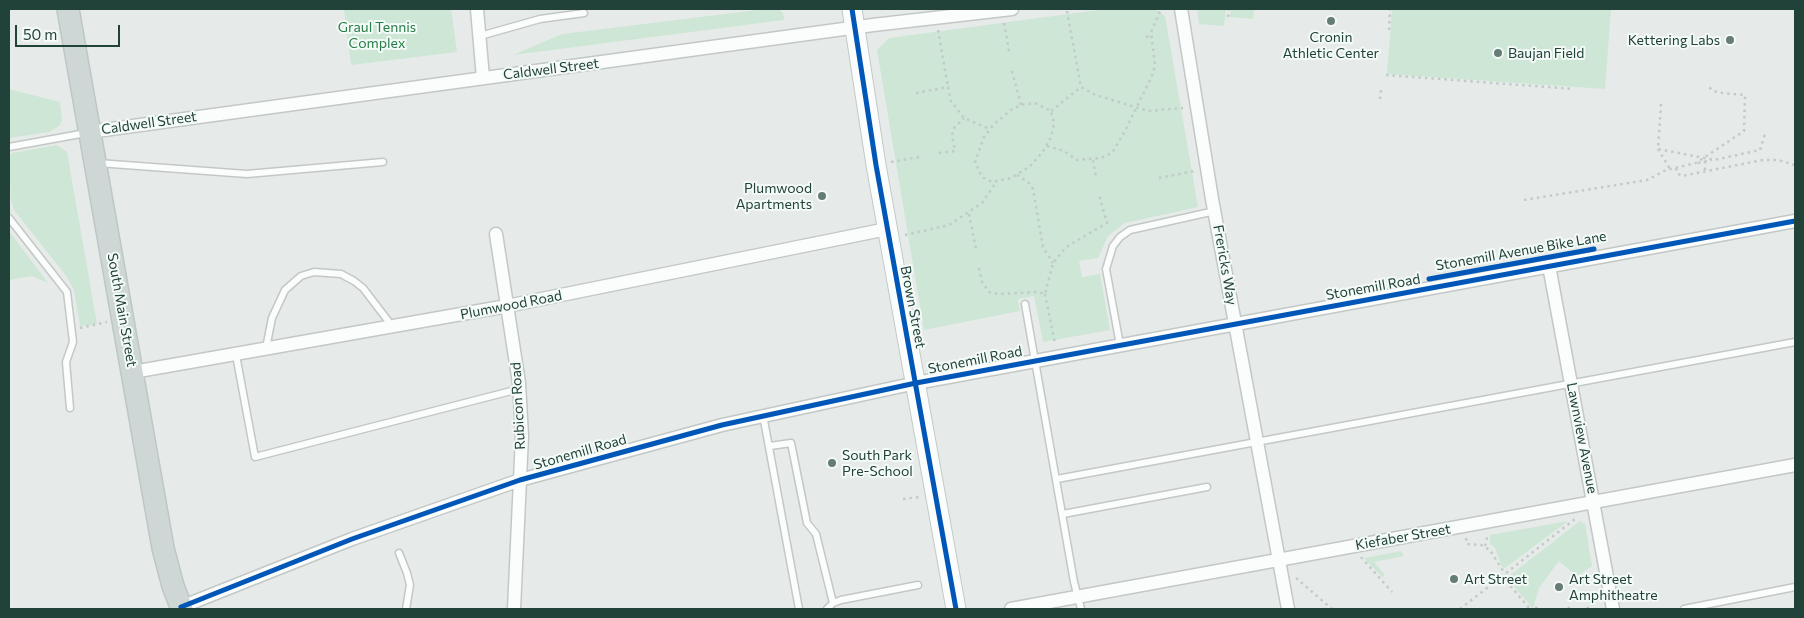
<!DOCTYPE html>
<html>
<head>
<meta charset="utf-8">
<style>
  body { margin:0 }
  #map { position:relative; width:1804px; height:618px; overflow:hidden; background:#e6ebe9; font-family:Commissioner,sans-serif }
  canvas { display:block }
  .frame { position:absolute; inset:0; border:10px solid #204238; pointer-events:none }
  .scale { position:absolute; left:15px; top:25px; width:105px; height:22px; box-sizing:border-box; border:2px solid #204238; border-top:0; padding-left:6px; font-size:15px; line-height:18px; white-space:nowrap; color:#204238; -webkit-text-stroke:4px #f4faf7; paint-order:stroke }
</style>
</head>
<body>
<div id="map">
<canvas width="1804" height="618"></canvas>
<div class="frame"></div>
<div class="scale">50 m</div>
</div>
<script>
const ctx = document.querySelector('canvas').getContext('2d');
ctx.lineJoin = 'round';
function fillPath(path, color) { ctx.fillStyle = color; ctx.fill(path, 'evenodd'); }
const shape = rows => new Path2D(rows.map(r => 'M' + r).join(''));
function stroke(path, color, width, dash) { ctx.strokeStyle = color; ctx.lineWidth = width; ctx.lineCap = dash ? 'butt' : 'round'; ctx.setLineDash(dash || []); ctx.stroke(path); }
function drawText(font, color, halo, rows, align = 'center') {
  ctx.font = font + ' Commissioner,sans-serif'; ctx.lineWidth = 4; ctx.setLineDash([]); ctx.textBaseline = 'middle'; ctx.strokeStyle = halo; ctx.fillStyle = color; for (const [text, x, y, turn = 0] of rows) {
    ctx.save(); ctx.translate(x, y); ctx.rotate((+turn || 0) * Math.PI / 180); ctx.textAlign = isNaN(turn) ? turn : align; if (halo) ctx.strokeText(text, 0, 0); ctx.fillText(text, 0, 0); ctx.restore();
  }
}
const green = shape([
  [344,9,451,9,457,52,351,65],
  [766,9,778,9,783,13,784,20,513,55,562,34],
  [1106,9,1155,9,1165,16,1198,207,1125,223,1108,236,1098,258,1079,261,1082,277,1100,274,1110,330,1043,342,1034,296,1018,299,1020,311,924,330,877,50,889,38],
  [1197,9,1226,9,1224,26,1199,24],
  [1231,9,1254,9,1253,19,1230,17],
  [1392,9,1611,9,1605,89,1387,74],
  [9,89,60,102,62,120,59,126,49,132,9,138],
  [57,145,67,152,97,324,80,326,74,290,67,277,14,210,11,201,9,158,12,153],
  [9,231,48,283,32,276,9,280],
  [1568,521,1505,568,1502,567,1495,548,1490,544,1490,535],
  [1580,521,1585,524,1592,566,1577,576,1559,561,1539,588,1533,609,1509,580,1514,580,1514,576,1509,576],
  [1401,551,1404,556,1374,562,1385,575,1382,577,1364,558]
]);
const path = shape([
  [1067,11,1081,87],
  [1228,17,1229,9],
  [1004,23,1009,51],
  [938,30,948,87],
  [1389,30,1390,9],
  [1146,37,1151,36],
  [1012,71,1021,105],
  [1386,75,1574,89],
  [916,93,948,87,951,101,964,118,990,129],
  [1380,99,1381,90],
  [1035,103,1051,111,1054,124,1051,137,1042,153,1029,167,1011,178,992,182,982,177,975,162,984,137,994,124,1011,110,1021,105,1035,103],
  [1661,104,1658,149,1714,160,1760,150,1765,134],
  [1051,111,1081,87,1096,95,1148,111,1183,108],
  [1047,146,1064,151,1077,160,1101,158,1112,153,1125,131,1152,76,1155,65,1151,32,1161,9],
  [1658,149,1670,169],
  [939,153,955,151,952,135,954,128,964,118],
  [1093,160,1096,177],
  [1705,161,1705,171],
  [891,162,919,157],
  [1698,163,1712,160],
  [1676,168,1677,173,1682,176,1763,160,1778,160,1795,165],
  [1017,175,1029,183,1033,189,1043,247,1053,263],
  [1159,178,1195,171],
  [1524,200,1647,180,1666,170,1696,163,1744,131,1745,95,1722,93,1713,91,1709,87],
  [969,214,976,249],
  [905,235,949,225,982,203,997,181],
  [979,268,982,282,989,292,999,294,1037,292,1045,294,1053,263,1066,247,1107,223,1099,195],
  [1045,294,1055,344],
  [80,328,107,322],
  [903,499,919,497],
  [1466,538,1467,544,1481,545,1490,550,1505,574],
  [1485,546,1488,534],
  [1361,557,1392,592],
  [1502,576,1530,609],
  [1296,578,1332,609],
  [1460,609,1575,519],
  [1536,609,1537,605],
  [1568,609,1570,606],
  [1587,609,1597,593]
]);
const lane = shape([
  [480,36,540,19,584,13],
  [9,147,86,133],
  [98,163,247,174,383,162],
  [9,218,67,292,73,342,66,362,70,408],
  [1025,304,1074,582,1081,609],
  [1120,345,1106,269,1113,246,1120,237,1130,230,1215,211],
  [266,348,272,318,285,290,301,276,314,272,341,274,354,281,363,288,392,326],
  [236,355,255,457,519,389],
  [763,415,799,609],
  [770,446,791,443,807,523,816,534,833,603],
  [1057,479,1795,342],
  [1063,514,1207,487],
  [399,553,407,573,410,585,406,609],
  [827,609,833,603,841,600,918,585],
  [1684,609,1795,587]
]);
const street = shape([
  [477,9,483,78],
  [1181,9,1212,199,1288,609],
  [89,132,873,25,1012,9],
  [496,234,519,383,522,436,514,609],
  [1549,266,1613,609],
  [133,372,507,306,887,229],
  [181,607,352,539,520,480,722,425,916,383,1795,221],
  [1011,609,1795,465]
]);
const secondary = shape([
  [852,9,876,165,956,609]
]);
const primary = shape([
  [68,9,163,548,173,586,182,609]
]);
const cycleway = shape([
  [852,9,876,165,956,609],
  [1429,279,1594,249],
  [181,607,352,539,520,480,722,425,916,383,1795,221]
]);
const markers = [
  [1331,21,5,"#657d76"],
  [1730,40,5,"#657d76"],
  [1498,53,5,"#657d76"],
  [822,196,5,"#657d76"],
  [832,463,5,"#657d76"],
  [1454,579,5,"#657d76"],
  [1559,587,5,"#657d76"]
];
const parkNames = [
  ["Graul Tennis",377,27],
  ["Complex",377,43]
];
const poiNames = [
  ["Cronin",1331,37,"center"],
  ["Athletic Center",1331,53,"center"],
  ["Kettering Labs",1720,40,"right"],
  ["Baujan Field",1508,53],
  ["Plumwood",812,188,"right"],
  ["Apartments",812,204,"right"],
  ["South Park",842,455],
  ["Pre-School",842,471],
  ["Art Street",1464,579],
  ["Art Street",1569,579],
  ["Amphitheatre",1569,595]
];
const streetNames = [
  ["Caldwell Street",551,69,-7],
  ["Caldwell Street",149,123,-8],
  ["Stonemill Avenue Bike Lane",1521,251,-10],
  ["Frericks Way",1225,265,80],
  ["Stonemill Road",1373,287,-10],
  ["Plumwood Road",511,305,-11],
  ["Brown Street",913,307,79],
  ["South Main Street",122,310,80],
  ["Stonemill Road",975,360,-11],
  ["Rubicon Road",518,406,-93],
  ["Lawnview Avenue",1582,438,79],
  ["Stonemill Road",580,452,-16],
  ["Kiefaber Street",1403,537,-10]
];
fillPath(green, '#cee6d5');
stroke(lane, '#c3c8c6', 9);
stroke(street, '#c3c8c6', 15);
stroke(secondary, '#c1c9c6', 21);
stroke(primary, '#bdc7c4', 24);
stroke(path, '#c1cbc8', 2.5, [2.5, 4]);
stroke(lane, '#fbfcfc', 6);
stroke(street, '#fbfcfc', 12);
stroke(secondary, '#fbfcfc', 19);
stroke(primary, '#ced7d5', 21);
stroke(cycleway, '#0057b8', 5);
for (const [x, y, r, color] of markers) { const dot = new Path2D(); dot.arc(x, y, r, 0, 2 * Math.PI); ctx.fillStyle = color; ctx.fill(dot); stroke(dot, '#f4faf7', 2); }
drawText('14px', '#267d46', '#f4faf7', parkNames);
drawText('14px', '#204238', '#f4faf7', poiNames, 'left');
drawText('14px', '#204238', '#f4faf7', streetNames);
</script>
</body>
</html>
